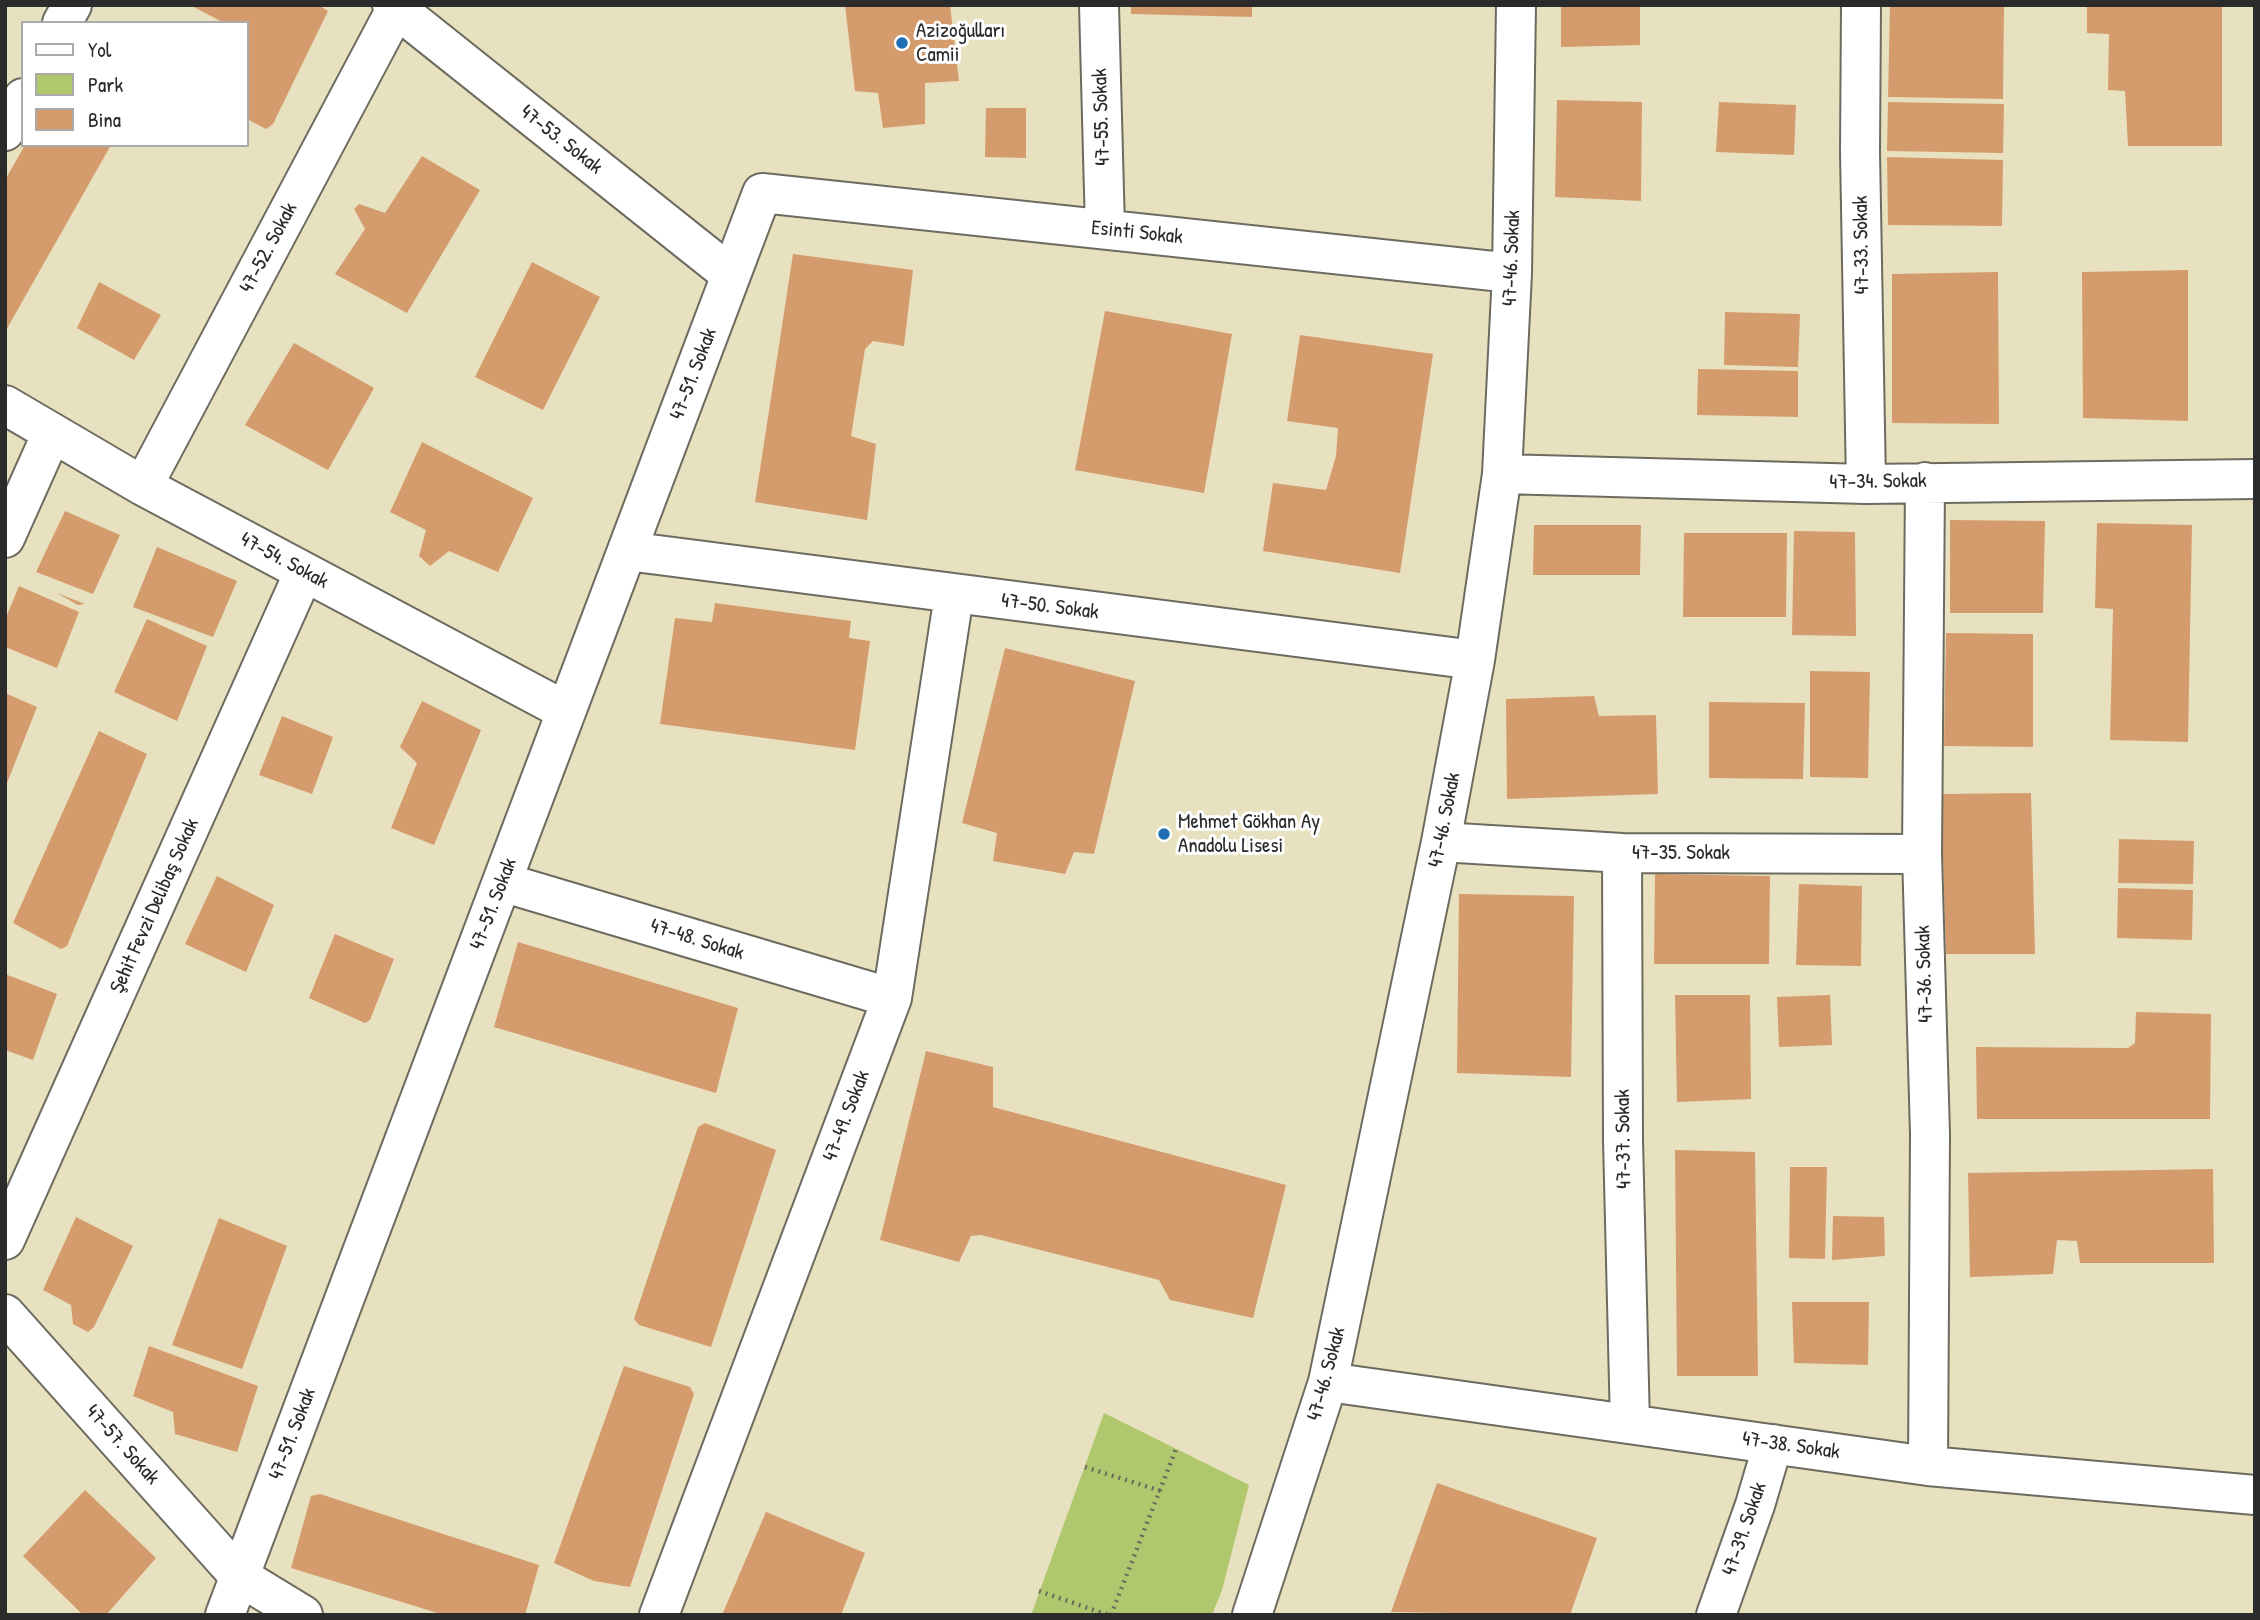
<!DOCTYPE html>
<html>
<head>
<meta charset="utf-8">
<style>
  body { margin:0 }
  #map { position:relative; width:2260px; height:1620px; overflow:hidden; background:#e8e1bf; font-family:"Patrick Hand",sans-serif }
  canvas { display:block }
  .frame { position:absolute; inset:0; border:7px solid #2b2b2b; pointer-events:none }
  .legend { position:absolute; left:21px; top:21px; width:228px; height:126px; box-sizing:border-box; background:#fff; border:2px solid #aaa; margin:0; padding:9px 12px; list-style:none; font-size:21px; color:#2b2b2b }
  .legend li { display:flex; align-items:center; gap:14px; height:35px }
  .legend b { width:35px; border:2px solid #aaa }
</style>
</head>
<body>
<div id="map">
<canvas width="2260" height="1620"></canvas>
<div class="frame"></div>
<ul class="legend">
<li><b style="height:9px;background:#fff"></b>Yol</li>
<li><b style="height:19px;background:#afc86d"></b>Park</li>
<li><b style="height:19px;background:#d49c6d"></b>Bina</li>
</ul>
</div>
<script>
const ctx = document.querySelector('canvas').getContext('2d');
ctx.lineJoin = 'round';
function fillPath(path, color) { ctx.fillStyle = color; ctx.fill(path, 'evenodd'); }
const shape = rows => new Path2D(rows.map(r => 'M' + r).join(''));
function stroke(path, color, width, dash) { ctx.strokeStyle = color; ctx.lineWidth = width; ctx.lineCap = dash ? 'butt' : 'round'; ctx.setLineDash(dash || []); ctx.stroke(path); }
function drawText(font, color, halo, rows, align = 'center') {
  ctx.font = font + ' "Patrick Hand",sans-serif'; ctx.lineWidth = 6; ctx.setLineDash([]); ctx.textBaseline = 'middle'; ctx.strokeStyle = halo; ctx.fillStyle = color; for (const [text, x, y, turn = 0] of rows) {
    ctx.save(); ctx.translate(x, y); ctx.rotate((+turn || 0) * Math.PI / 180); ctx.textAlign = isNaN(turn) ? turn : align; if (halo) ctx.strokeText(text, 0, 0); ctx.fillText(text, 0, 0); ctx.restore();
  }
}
const green = shape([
  [1104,1413,1249,1485,1222,1590,1212,1615,1031,1615]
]);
const building = shape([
  [190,5,318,5,328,11,273,124,266,129,247,119,247,23,224,23],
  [845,5,950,5,959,81,925,83,925,124,883,128,878,93,855,91],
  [1131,5,1252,5,1252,17,1131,14],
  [1561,5,1640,5,1640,45,1561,47],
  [1890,5,2004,5,2003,99,1888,97],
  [2087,5,2222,5,2222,146,2128,146,2125,91,2108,90,2109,34,2087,33],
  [1557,100,1642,102,1641,201,1555,197],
  [1719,102,1796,105,1794,155,1716,152],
  [1888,102,2004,104,2003,153,1887,151],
  [986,108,1026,108,1026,158,985,157],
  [25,145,111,145,5,332,5,180],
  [422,156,480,190,407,313,335,274,365,229,354,209,359,204,385,213],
  [1887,157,2003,160,2002,226,1888,225],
  [793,254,913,270,904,346,873,341,865,349,851,436,876,444,867,520,755,502],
  [532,262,600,297,543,410,475,377],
  [2188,270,2188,421,2083,418,2082,272],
  [1998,272,1999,424,1892,423,1892,274],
  [99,282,161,315,134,360,77,328],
  [1105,311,1232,334,1204,493,1075,470],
  [1725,312,1800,314,1798,367,1724,365],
  [1300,335,1433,354,1400,573,1263,551,1273,483,1326,490,1336,456,1338,428,1287,421],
  [294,343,374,388,328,470,245,425],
  [1698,369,1798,371,1798,417,1697,415],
  [422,442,533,498,498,572,449,551,430,566,419,556,426,530,390,512],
  [65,511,120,535,93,594,36,572],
  [1950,520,2045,521,2043,613,1950,613],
  [2097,523,2192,525,2188,742,2110,740,2113,609,2095,608],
  [1534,525,1641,525,1640,575,1533,575],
  [1794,531,1855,532,1856,636,1792,635],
  [1684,533,1787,533,1786,617,1683,617],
  [157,547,237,581,213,637,133,607],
  [19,586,79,612,57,668,5,647,5,620],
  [57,593,85,604,78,605],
  [715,603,851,621,849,638,870,641,855,750,660,724,675,618,712,622],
  [147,619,207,646,177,721,114,692],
  [1946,633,2033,634,2033,747,1944,746],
  [1005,648,1135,681,1094,854,1074,852,1065,874,993,861,997,833,962,823],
  [1810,671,1870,672,1868,778,1810,777],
  [5,693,37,707,5,788],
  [1594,696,1599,716,1656,715,1658,794,1507,799,1506,699],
  [422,701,481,730,434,845,391,828,417,763,400,747],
  [1709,702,1805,703,1803,779,1709,778],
  [282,716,333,737,312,794,259,775],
  [99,731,147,754,67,946,61,949,13,923],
  [2031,793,2035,954,1946,954,1941,794],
  [2119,839,2194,841,2193,884,2118,883],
  [1655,874,1770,876,1769,964,1654,964],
  [217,876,274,905,246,972,185,944],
  [1799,884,1862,886,1861,966,1796,965],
  [2118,888,2193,890,2192,940,2117,938],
  [1459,894,1574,896,1571,1077,1457,1073],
  [335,934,394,959,370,1020,365,1023,309,998],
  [518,942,738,1008,716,1093,494,1027],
  [5,974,57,994,33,1060,5,1050],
  [1675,995,1750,995,1751,1099,1677,1102],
  [1830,995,1832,1045,1779,1047,1777,997],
  [2136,1012,2211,1014,2210,1119,1977,1119,1976,1047,2128,1048,2135,1043],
  [926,1051,993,1067,993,1107,1286,1185,1253,1318,1170,1300,1159,1280,981,1235,971,1236,959,1262,880,1240],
  [705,1123,776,1150,711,1347,639,1325,634,1319,698,1127],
  [1675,1150,1755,1152,1758,1376,1677,1376],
  [1790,1167,1827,1167,1825,1259,1789,1258],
  [2213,1169,2214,1263,2080,1263,2077,1241,2057,1240,2053,1274,1970,1277,1968,1173],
  [1833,1216,1884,1217,1885,1256,1832,1260],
  [76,1217,133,1246,94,1327,88,1332,73,1324,71,1305,43,1290],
  [219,1218,287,1246,242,1369,172,1345],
  [1792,1302,1869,1302,1868,1365,1794,1363],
  [149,1346,258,1386,237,1452,175,1434,173,1412,133,1396],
  [624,1366,690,1387,694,1394,630,1587,594,1581,554,1563],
  [1437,1483,1597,1538,1570,1615,1391,1612],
  [85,1490,156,1558,106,1615,83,1615,23,1556],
  [320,1494,539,1565,525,1615,444,1615,291,1568,311,1496],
  [766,1512,865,1553,841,1615,722,1615]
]);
const path = shape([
  [1085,1467,1161,1491],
  [1039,1591,1108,1615],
  [1111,1615,1176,1449]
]);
const minor = shape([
  [392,5,731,275],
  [1099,5,1105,229],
  [1861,5,1860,152,1866,484],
  [62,23,72,5],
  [5,131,23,98],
  [5,405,143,486,566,711],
  [1502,474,1866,484,2255,479],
  [1925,482,1922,854,1930,1134,1928,1466],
  [143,486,396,9],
  [5,538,52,433],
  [627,551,1475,660],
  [1441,842,1622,853,1922,854],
  [1622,853,1623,1140,1630,1424],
  [502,882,892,998],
  [5,1240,304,572],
  [5,1314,239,1576,303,1615],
  [1328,1382,1928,1466,2255,1495],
  [225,1615,762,193,1512,273],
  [659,1615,892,998,954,595],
  [1252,1615,1328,1382,1441,842,1475,660,1502,474,1512,273,1516,5],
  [1716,1615,1755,1505,1773,1444]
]);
const markers = [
  [902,43,7,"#1f6fb2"],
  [1164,834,7,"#1f6fb2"]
];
const poiNames = [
  ["Azizoğulları",916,31],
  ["Camii",916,55],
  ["Mehmet Gökhan Ay",1178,822],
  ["Anadolu Lisesi",1178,846]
];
const streetNames = [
  ["47-55. Sokak",1102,117,-92],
  ["47-53. Sokak",561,140,38],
  ["Esinti Sokak",1137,233,6],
  ["47-33. Sokak",1862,245,-91],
  ["47-52. Sokak",269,248,-62],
  ["47-46. Sokak",1512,258,-88],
  ["47-51. Sokak",694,374,-69],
  ["47-34. Sokak",1878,482,-1],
  ["47-54. Sokak",284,561,28],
  ["47-50. Sokak",1050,607,7],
  ["47-46. Sokak",1445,820,-79],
  ["47-35. Sokak",1681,853],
  ["47-51. Sokak",494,904,-69],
  ["Şehit Fevzi Delibaş Sokak",155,906,-66],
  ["47-48. Sokak",697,940,17],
  ["47-36. Sokak",1925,974,-92],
  ["47-49. Sokak",847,1116,-69],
  ["47-37. Sokak",1624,1139,-91],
  ["47-46. Sokak",1327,1374,-75],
  ["47-51. Sokak",293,1434,-69],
  ["47-57. Sokak",122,1445,48],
  ["47-38. Sokak",1791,1446,8],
  ["47-39. Sokak",1745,1529,-71]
];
fillPath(green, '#afc86d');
fillPath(building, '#d49c6d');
stroke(minor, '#6d6b5f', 42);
stroke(path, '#6d6b5f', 4.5, [2, 5]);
stroke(minor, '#fff', 38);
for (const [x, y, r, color] of markers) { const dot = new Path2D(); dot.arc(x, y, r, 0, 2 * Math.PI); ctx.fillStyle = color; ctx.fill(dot); stroke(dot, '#fff', 2.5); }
drawText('21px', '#2b2b2b', '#fff', poiNames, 'left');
drawText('21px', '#2b2b2b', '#fff', streetNames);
</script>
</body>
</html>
